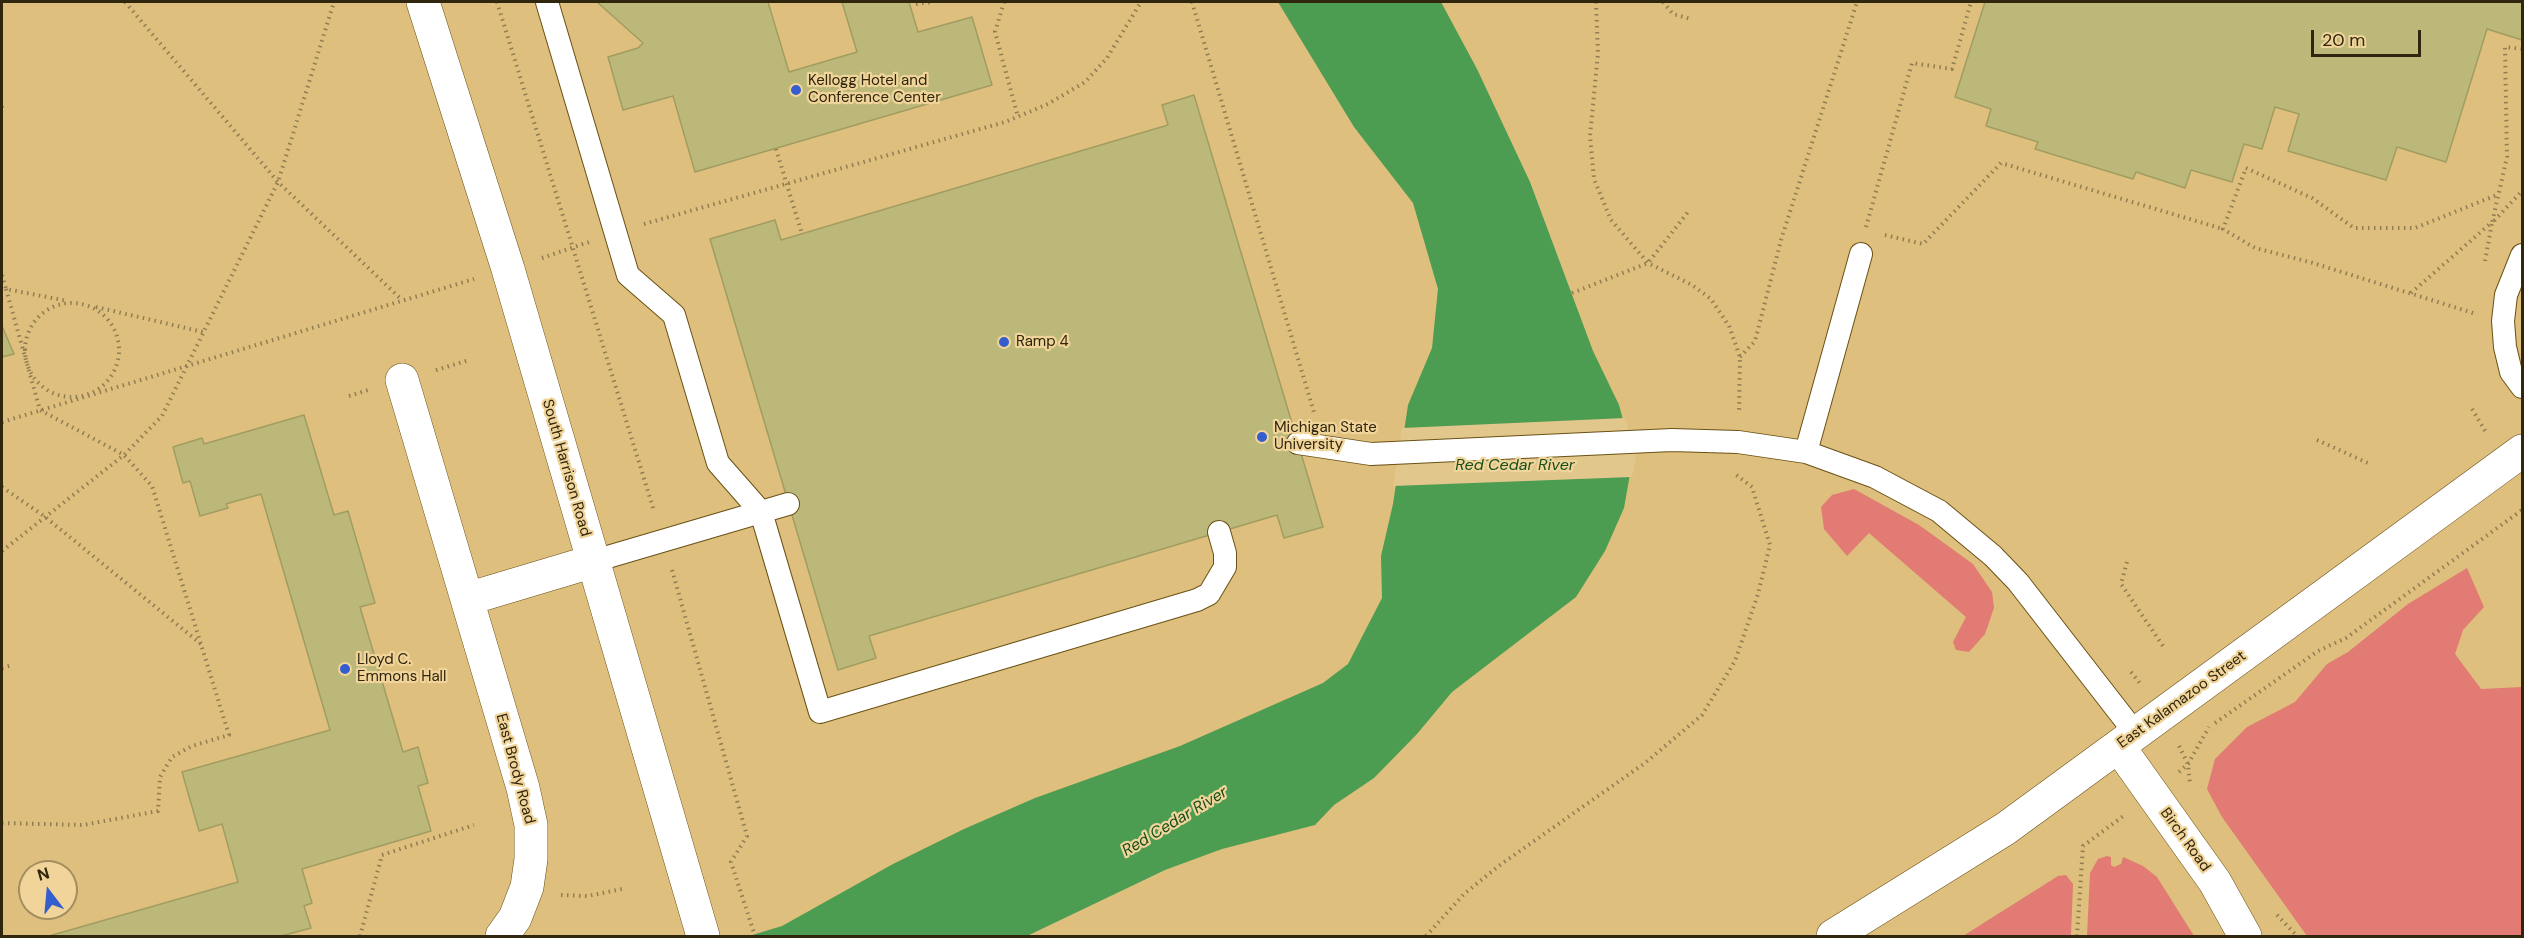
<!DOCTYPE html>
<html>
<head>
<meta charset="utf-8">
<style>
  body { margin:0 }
  #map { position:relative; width:2524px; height:938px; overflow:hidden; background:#e2c78c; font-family:"DM Sans",sans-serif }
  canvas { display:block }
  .frame { position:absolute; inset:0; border:3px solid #30250d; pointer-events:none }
  .north { position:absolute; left:18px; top:860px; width:60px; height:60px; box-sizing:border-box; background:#f0d499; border:2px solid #a38e61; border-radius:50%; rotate:344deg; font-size:16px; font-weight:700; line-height:24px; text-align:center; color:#30250d }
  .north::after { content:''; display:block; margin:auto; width:21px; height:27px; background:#345dcd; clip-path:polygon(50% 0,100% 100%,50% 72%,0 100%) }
  .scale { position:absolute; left:2311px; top:30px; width:110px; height:27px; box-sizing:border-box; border:3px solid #30250d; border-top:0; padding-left:8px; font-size:18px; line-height:21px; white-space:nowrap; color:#30250d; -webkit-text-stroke:4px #f0d499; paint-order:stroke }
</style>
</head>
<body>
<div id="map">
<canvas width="2524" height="938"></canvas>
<div class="frame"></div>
<div class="north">N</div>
<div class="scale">20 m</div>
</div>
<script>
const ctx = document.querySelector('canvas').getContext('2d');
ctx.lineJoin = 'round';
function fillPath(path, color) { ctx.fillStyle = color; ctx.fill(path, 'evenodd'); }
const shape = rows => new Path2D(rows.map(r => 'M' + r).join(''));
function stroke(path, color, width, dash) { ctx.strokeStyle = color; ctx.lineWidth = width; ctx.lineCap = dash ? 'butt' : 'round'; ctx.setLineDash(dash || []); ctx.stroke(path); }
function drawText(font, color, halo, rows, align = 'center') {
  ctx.font = font + ' "DM Sans",sans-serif'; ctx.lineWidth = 4.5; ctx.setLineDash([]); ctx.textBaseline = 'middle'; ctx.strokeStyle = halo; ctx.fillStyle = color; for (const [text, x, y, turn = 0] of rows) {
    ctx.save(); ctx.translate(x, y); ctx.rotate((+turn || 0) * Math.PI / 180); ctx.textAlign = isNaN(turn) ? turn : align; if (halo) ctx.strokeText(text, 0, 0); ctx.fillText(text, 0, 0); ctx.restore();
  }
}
const built = shape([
  [2,2,2522,2,2522,936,2,936],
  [30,872,66,872,66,908,30,908]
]);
const green = shape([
  [1854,489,1919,525,1973,564,1992,592,1994,608,1985,634,1969,652,1956,650,1953,642,1966,617,1869,533,1847,556,1824,529,1821,507,1832,495],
  [2467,568,2484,607,2463,630,2455,654,2481,689,2522,687,2522,936,2307,936,2222,817,2207,789,2215,759,2247,727,2295,702,2327,664,2348,652,2408,604],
  [2107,856,2111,857,2111,865,2114,867,2121,864,2123,857,2143,866,2157,877,2194,936,2087,936,2090,873,2098,859],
  [2066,875,2073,884,2071,936,1963,936,2058,876]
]);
const water = shape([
  [1278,2,1441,2,1477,69,1530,182,1593,351,1619,405,1633,457,1624,508,1605,551,1576,597,1452,692,1417,734,1374,778,1334,805,1315,825,1222,849,1165,870,1027,936,749,936,782,926,893,864,964,829,1035,798,1180,746,1323,683,1348,664,1382,598,1381,556,1393,504,1408,405,1432,348,1438,289,1413,203,1354,127]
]);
const pier = shape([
  [1625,418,1636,457,1632,477,1393,486,1402,428]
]);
const building = shape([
  [597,2,768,2,789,72,857,52,842,2,909,2,918,32,972,17,992,85,695,172,673,96,623,110,608,57,638,48,643,43,597,2],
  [1985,2,2522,2,2522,40,2487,29,2446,162,2397,147,2386,180,2288,151,2299,114,2275,107,2262,149,2244,144,2232,182,2191,170,2185,188,2136,172,2133,179,2035,149,2038,142,1986,126,1991,109,1955,97,1985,2],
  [1194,95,1323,527,1284,538,1277,515,869,636,876,658,838,670,710,239,775,220,781,240,1168,125,1162,105,1194,95],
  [2,326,14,354,2,357,2,326],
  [304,415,334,515,348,511,375,603,360,607,403,752,418,747,428,783,418,786,431,831,302,869,312,903,304,906,311,928,281,936,49,936,238,882,222,824,199,831,182,772,330,730,261,494,226,504,228,508,200,516,190,481,183,483,173,447,202,438,204,444,304,415]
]);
const path = shape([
  [125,2,278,182,402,300],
  [497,2,654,511],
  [1004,2,995,32,1018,117],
  [1192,2,1315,416],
  [1596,2,1598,53,1590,136,1594,179,1611,220,1648,263,1692,285,1711,299,1729,326,1740,357,1739,413],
  [1663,2,1673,14,1691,19],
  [916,4,933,2],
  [2522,49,2505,47,2507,157,2492,223,2522,191],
  [2,106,2,112],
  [644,224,1005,122,1048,104,1085,82,1107,58,1141,2],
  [1866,227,1912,63,1952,69,1971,2],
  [1885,235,1923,244,2001,163,2223,229],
  [542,258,589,242],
  [2485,261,2492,223],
  [2,275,6,289,68,301],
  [1572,293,1648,263,1688,212],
  [2411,293,2491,223],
  '25 350a47 47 0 1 1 94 0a47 47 0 1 1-94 0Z',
  [96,307,203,332],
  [2473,313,2313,263,2255,248,2223,229,2246,168,2312,198,2354,228,2415,228,2497,195],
  [1740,357,1755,341,1781,240,1857,2],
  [436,370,469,360],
  [349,396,368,390],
  [2472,409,2487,434],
  [2,422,474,279],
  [2317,440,2368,463],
  [2,487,44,516,201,644],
  [2,551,124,455,162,416,278,182,334,2],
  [2127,562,2121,584,2165,649],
  [672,570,747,836,731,862,755,936],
  [2,668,12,665],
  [2131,672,2142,686],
  [2215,723,2318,651,2346,638,2522,510],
  [2179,746,2188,764,2190,784],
  [2179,772,2188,764,2209,727],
  [2,823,83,825,158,811,160,777,172,757,192,746,229,735,152,486,124,455,40,410,6,289],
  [561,895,588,896,622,889],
  [2277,915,2297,936],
  [360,936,382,855,474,825],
  [1426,936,1464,894,1500,865,1645,763,1702,715,1735,661,1758,594,1770,545,1752,487,1735,474],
  [2077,936,2083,846,2126,814]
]);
const lane = shape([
  [547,2,628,275,674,315,718,463,761,512,820,712,1197,600,1209,594,1225,567,1225,553,1219,532],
  [2522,255,2506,295,2503,321,2505,347,2511,372,2522,387],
  [1298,443,1371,454,1672,440,1738,442,1806,452,1875,477,1939,511,1993,556,2018,582,2136,734],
  [1806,452,1861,254],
  [594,561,788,504]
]);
const street = shape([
  [402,380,523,788,531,825,531,859,527,887,515,918,502,936],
  [467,599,594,561],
  [2119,747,2215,882,2245,936],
  [1833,936,2005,829,2522,451]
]);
const secondary = shape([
  [423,2,508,269,703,936]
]);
const pathBridge = shape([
  [776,149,802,234]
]);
const markers = [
  [796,90,6,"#345dcd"],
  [1004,342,6,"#345dcd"],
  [1262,437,6,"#345dcd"],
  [345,669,6,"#345dcd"]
];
const poiNames = [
  ["Kellogg Hotel and",808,81],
  ["Conference Center",808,98],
  ["Ramp 4",1016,342],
  ["Michigan State",1274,428],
  ["University",1274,445],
  ["Lloyd C.",357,660],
  ["Emmons Hall",357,677]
];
const streetNames = [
  ["South Harrison Road",566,468,74],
  ["East Kalamazoo Street",2182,700,-36],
  ["East Brody Road",515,769,75],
  ["Birch Road",2185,840,54]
];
const waterNames = [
  ["Red Cedar River",1515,466],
  ["Red Cedar River",1175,822,-31]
];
fillPath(built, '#debf7d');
fillPath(green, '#e17b73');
fillPath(water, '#4c9c52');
fillPath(pier, '#e2c78c');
fillPath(building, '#bcb87a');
stroke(building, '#a19d60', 1.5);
stroke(lane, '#6a5115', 24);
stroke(street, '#6a5115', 34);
stroke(secondary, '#6a5115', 34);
stroke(path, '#907d52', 4, [1.5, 4.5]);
stroke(lane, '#fff', 22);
stroke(street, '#fff', 33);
stroke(secondary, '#fff', 33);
stroke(pathBridge, '#907d52', 4, [1.5, 4.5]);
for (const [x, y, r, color] of markers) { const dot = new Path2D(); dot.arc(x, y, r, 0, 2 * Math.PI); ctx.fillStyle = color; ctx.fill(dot); stroke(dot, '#f0d499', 2); }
drawText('15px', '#30250d', '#f0d499', poiNames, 'left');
drawText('15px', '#30250d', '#f0d499', streetNames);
drawText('italic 16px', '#164e1c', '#f0d499', waterNames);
</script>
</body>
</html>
